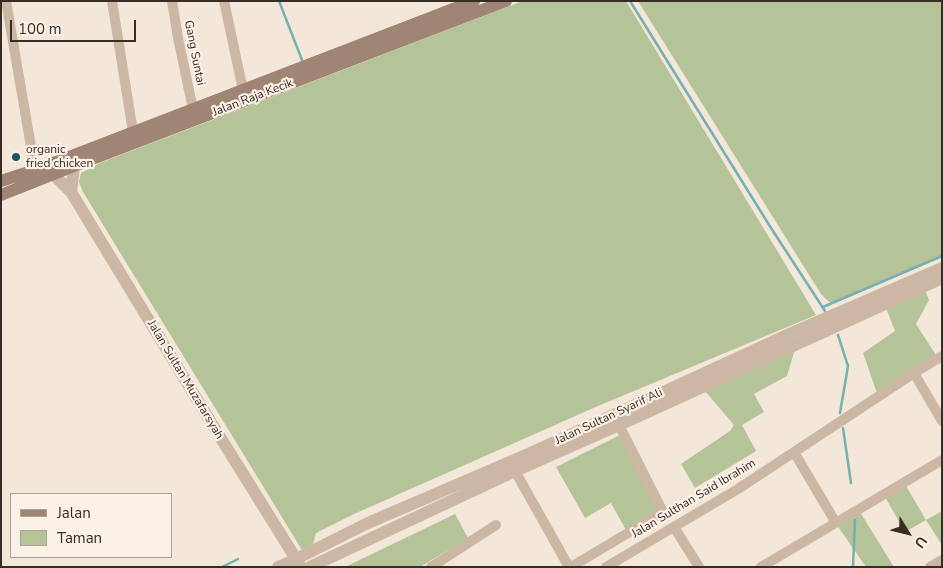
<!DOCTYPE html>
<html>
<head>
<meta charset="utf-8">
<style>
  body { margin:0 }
  #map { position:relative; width:943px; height:568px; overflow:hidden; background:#f3e7d9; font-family:"Nunito Sans",sans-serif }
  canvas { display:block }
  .frame { position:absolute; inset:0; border:2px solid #372c26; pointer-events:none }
  .legend { position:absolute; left:10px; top:493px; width:162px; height:65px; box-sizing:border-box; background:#fbf1e6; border:1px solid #ada299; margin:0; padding:6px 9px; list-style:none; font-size:15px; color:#372c26 }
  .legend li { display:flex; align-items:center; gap:10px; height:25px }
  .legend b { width:25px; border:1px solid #ada299 }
  .north { position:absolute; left:883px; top:508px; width:50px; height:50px; -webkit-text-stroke:4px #fbf1e6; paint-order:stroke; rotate:126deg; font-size:14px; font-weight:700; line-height:20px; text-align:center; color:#372c26 }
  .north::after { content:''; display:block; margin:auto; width:18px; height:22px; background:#372c26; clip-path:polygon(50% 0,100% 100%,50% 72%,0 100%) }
  .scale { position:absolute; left:10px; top:20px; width:126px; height:22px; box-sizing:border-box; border:2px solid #372c26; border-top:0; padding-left:6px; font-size:15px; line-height:18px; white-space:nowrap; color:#372c26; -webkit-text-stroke:4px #fbf1e6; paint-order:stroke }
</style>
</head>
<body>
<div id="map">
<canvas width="943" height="568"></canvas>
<div class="frame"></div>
<ul class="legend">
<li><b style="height:6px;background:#a08575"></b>Jalan</li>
<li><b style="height:14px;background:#b5c398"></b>Taman</li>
</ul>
<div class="north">U</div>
<div class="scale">100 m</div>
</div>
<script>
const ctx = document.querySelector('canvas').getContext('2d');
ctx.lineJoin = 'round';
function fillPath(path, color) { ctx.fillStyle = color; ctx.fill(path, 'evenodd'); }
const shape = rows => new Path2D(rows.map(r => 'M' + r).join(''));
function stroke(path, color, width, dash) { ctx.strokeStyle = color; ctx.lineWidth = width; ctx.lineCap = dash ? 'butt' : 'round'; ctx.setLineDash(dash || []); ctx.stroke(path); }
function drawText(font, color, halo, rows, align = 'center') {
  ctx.font = font + ' "Nunito Sans",sans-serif'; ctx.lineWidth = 4.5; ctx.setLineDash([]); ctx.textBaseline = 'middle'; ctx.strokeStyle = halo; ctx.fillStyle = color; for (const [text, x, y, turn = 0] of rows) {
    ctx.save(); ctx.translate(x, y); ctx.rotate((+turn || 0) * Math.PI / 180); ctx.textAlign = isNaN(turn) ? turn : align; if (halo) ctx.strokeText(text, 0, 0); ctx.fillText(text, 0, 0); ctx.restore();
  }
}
const green = shape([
  [523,1,626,1,816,315,598,406,354,514,316,533,313,544,302,550,83,192,79,182,81,173,100,163],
  [638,1,942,1,942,257,837,302,829,302,821,294],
  [925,290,929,300,916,324,936,355,877,393,863,353,895,331,886,308],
  [795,349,787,376,754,394,764,412,742,425,756,451,695,488,681,464,730,431,734,425,705,391],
  [620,435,659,510,626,530,611,503,585,518,556,467],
  [906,486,926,520,942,511,942,545,926,520,905,532,885,497],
  [860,512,894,567,866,567,837,525],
  [455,514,468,538,420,567,345,567]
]);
const stream = shape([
  [279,1,302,60],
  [630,1,771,228,825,311],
  [823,307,942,256],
  [838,335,848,366,840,413],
  [843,428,851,483],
  [222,567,238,559],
  [853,567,855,520]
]);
const minor = shape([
  [6,1,35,170],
  [112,1,133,132],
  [172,1,178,38,193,109],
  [224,1,243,90],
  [914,373,942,421],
  [794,452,836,523],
  [515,471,569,567],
  [674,527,699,567],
  [431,567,496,525],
  [571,567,663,512,619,425],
  [606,567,738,489,914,373,942,356],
  [761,567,942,460],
  [930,567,942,560]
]);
const tertiary = shape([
  [53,174,71,192,212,424,301,567],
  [71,192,74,166],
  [278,567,290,562,368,523,533,452,794,332,942,268],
  [310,567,515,471,619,425,942,278]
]);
const secondary = shape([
  [1,181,35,170,474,1],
  [1,195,74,166,506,1]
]);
const markers = [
  [16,157,5,"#19575b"]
];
const streetNames = [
  ["Gang Suntai",194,53,79],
  ["Jalan Raja Kecik",253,98,-21],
  ["Jalan Sultan Muzafarsyah",185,380,59],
  ["Jalan Sultan Syarif Ali",609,417,-25],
  ["Jalan Sulthan Said Ibrahim",694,499,-31]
];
const poiNames = [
  ["organic",26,150],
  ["fried chicken",26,164]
];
fillPath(green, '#b5c398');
stroke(stream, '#76b0b2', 2.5);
stroke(minor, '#ccb7a4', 10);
stroke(tertiary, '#ccb7a4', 12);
stroke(secondary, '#a08575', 12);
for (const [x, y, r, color] of markers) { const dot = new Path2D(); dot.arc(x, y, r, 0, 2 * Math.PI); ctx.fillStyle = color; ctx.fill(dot); stroke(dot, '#fbf1e6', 2); }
drawText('12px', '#372c26', '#fbf1e6', streetNames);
drawText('12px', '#372c26', '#fbf1e6', poiNames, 'left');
</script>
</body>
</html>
